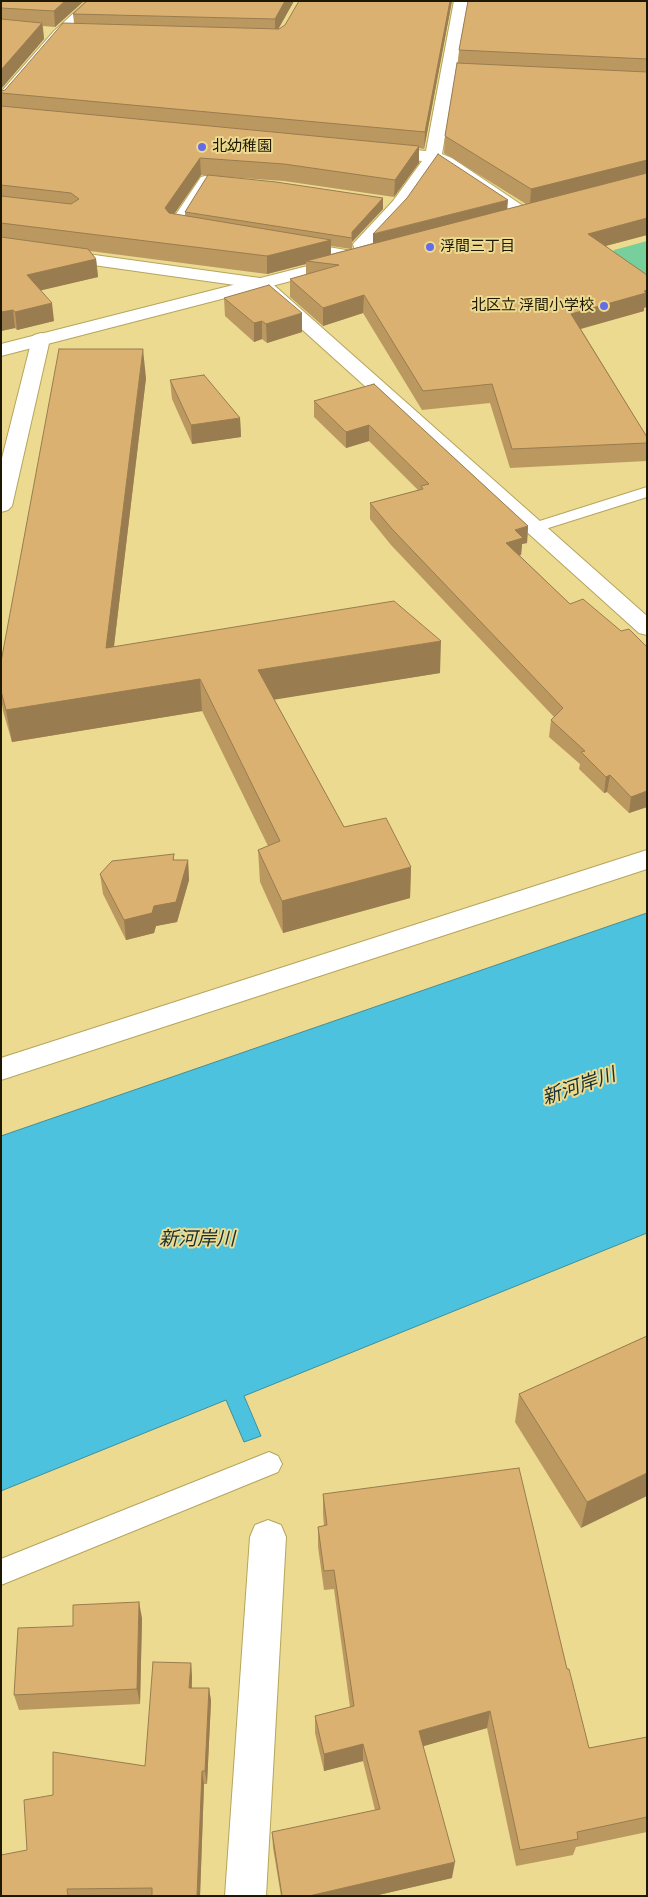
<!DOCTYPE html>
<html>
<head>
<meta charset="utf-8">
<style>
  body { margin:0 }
  #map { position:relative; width:648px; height:1897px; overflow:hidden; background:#ebda90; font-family:Manrope,sans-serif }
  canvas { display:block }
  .frame { position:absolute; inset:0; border:2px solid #1f1800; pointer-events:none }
</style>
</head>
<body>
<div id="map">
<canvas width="648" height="1897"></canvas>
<div class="frame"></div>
</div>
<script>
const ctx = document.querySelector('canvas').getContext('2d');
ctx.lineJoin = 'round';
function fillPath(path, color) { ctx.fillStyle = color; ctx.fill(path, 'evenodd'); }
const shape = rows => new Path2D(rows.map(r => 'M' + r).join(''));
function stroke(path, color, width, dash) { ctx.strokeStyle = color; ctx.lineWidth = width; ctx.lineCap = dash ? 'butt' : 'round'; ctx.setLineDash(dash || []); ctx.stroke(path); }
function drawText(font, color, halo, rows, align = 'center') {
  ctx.font = font + ' Manrope,"Noto Sans JP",sans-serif'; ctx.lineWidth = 4; ctx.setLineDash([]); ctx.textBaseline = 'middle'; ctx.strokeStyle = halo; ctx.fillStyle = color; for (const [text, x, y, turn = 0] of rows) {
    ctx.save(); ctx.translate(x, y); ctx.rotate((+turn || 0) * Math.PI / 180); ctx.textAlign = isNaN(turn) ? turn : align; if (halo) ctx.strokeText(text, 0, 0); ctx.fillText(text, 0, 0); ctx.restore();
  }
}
const green = shape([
  [647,241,647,287,611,262,614,250]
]);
const water = shape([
  [647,913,647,1233,244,1396,261,1436,244,1442,226,1400,1,1491,1,1136,647,913]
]);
const service = shape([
  [205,176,225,178,231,182,225,186,208,184,182,224,190,225,192,228,190,231,170,229,168,226,201,177,205,176],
  [304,243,364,253,370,257,364,261,300,250,298,247,300,244,304,243],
  [647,487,647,497,539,531,527,531,525,528,527,525,647,487],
  [269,1452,278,1456,282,1464,278,1472,1,1585,1,1559,269,1452]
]);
const minor = shape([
  [87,1,103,1,64,37,6,105,1,107,1,92,54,31,87,1],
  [454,1,468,1,442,154,452,158,535,214,532,218,526,219,520,218,437,163,405,209,371,245,373,257,370,261,358,261,353,244,393,201,422,161,381,157,373,152,381,147,426,151,454,1],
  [1,242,267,279,647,616,647,635,639,633,256,288,1,252,1,242],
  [41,333,48,335,50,339,12,506,8,510,1,512,1,462,32,339,34,335,41,333],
  [647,850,647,869,1,1080,1,1058,647,850],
  [268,1520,281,1525,286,1537,266,1896,225,1896,250,1537,255,1525,268,1520]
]);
const tertiary = shape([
  [343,257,349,258,352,262,349,266,1,356,1,344,343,257]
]);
const wall = shape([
  [1,1,84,1,55,27,43,26,44,39,1,89],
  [294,1,278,29,452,1,424,149,419,148,419,163,394,197,284,181,226,177,383,198,383,209,352,242,352,249,373,243,373,234,508,209,526,204,444,153,445,136,458,63,459,50,647,1,647,235,606,246,644,308,644,311,581,329,647,437,647,461,510,468,490,403,422,410,363,313,323,326,290,297,290,279,306,275,306,264,267,274,90,251,96,259,98,277,41,290,54,321,17,330,15,328,1,331,1,91,5,90,74,23,73,14],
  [201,175,208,176,185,212,185,216,174,214],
  [331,246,351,249,331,254],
  [224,298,302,332,267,343,262,339,254,342,225,316],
  [146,378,114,646,440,673,274,699,344,827,411,867,410,898,283,933,260,882,258,850,268,846,202,711,12,742,3,711,1,698,1,662],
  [170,380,240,418,241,437,192,444,172,399],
  [374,384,528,526,527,543,522,544,521,555,519,555,570,604,621,631,647,647,647,807,629,813,607,792,604,793,579,769,580,764,549,737,551,720,554,717,391,545,370,519,370,503,418,490,369,441,346,448,314,417,314,401],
  [174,854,174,860,188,860,189,880,177,922,156,926,154,933,126,940,103,894,100,874],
  [647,1336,581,1528,515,1422,519,1394],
  [323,1494,567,1669,589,1748,647,1737,647,1832,576,1847,573,1855,516,1866,487,1728,423,1746,452,1878,374,1896,281,1896,273,1848,272,1832,375,1810,363,1761,324,1771,315,1733,315,1716,350,1707,334,1589,324,1590,318,1547,318,1527,324,1526,323,1514],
  [142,1618,140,1704,19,1710,14,1695,73,1626],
  [191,1663,192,1677,192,1688,209,1688,211,1701,207,1784,204,1784,200,1896,1,1896,27,1850,53,1795,145,1766]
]);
const shadedWall = shape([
  [65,1,84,1,55,27,54,11],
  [285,1,294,1,275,35,275,19],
  [450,1,452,1,424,149,425,132],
  [42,23,44,39,1,89,1,70],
  [419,146,419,163,394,197,395,180],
  [200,158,201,175,166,226,165,208],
  [647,160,647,176,530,206,531,189],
  [383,198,383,209,352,242,352,232],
  [508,200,507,212,373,246,373,234],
  [647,218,647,235,586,251,588,234],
  [331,240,331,257,306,261,306,264,267,274,267,256],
  [96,259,98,277,30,293,27,275],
  [647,290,647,307,644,308,644,311,569,332,571,314],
  [364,295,363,313,323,326,323,308],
  [52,303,54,321,17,330,15,312],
  [13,310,15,328,1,331,1,312],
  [302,313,302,332,267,343,266,324],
  [262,321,262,339,254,342,254,323],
  [143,349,146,378,110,679,106,648],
  [240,418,241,437,192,444,191,425],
  [369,425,369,441,346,448,346,432],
  [528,526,527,543,522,544,521,555,504,560,506,543,515,530],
  [441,641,440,673,260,702,258,670],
  [200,679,202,711,12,742,6,710],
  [610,775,607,792,604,793,606,777],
  [647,791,647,807,629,813,631,797],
  [188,860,189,880,177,922,156,926,154,933,126,940,124,920],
  [411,867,410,898,283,933,282,901],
  [647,1473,647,1496,581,1528,587,1502],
  [139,1602,142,1618,140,1704,137,1689],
  [191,1663,192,1677,191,1702,189,1688],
  [209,1688,211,1701,207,1784,205,1771],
  [490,1711,487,1728,417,1748,419,1731],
  [363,1744,363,1761,324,1771,324,1754],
  [202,1771,204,1784,200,1896,197,1896],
  [455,1862,452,1878,374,1896,309,1896]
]);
const building = shape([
  [1,1,65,1,54,11,1,8,1,1],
  [87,1,285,1,275,19,73,14,87,1],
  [299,1,450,1,425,132,1,93,1,91,5,90,63,23,279,29,285,25,299,1],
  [468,1,647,1,647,59,459,50,468,1],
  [1,19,42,23,1,70,1,19],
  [457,63,647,72,647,160,531,189,445,136,457,63],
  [1,106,419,146,395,180,284,164,200,158,165,208,169,213,331,240,267,256,1,223,1,196,71,204,79,199,71,193,1,185,1,106],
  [438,154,508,200,373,234,407,198,438,154],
  [647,173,647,218,588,234,647,275,647,290,644,291,646,293,571,314,647,437,647,443,512,449,492,384,423,391,364,295,323,308,290,279,339,265,306,261,647,173],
  [208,175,276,182,383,198,352,232,352,238,185,212,208,175],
  [1,237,88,249,96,259,27,275,52,303,15,312,13,310,1,312,1,237],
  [269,285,302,313,266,324,262,321,254,323,224,298,269,285],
  [59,349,143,349,106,648,394,601,441,641,258,670,344,827,386,818,411,867,282,901,258,850,280,841,200,679,6,710,1,691,1,662,59,349],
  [204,375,240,418,191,425,170,380,204,375],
  [374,384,528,526,515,530,523,538,506,543,570,604,583,599,621,631,629,629,647,647,647,791,631,797,610,775,606,777,581,752,585,751,551,720,563,708,392,529,370,503,423,489,421,486,429,484,369,425,346,432,314,401,374,384],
  [174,854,173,860,188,860,176,902,154,906,152,913,124,920,100,874,112,861,174,854],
  [647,1336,647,1473,587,1502,519,1394,647,1336],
  [519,1468,567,1669,569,1669,589,1748,647,1737,647,1817,577,1832,578,1839,520,1850,490,1711,419,1731,455,1862,309,1896,282,1896,272,1832,380,1809,363,1744,324,1754,315,1716,354,1706,334,1570,324,1571,318,1527,327,1525,323,1494,519,1468],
  [139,1602,137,1689,14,1695,18,1628,73,1626,73,1605,139,1602],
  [153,1662,191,1663,189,1688,209,1688,205,1771,202,1771,197,1896,152,1896,152,1888,67,1889,68,1896,1,1896,1,1855,27,1850,24,1800,53,1795,53,1752,145,1766,153,1662]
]);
const markers = [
  [202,147,5,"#656de6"],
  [430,247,5,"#656de6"],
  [604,306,5,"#656de6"]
];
const farPoinames = [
  ["北幼稚園",212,147],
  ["浮間三丁目",440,247],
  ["北区立 浮間小学校",594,306,"right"]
];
const waterNames = [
  ["新河岸川",579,1087,-19],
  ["新河岸川",197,1240]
];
fillPath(green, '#77cf9b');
fillPath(water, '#4dc2de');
stroke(water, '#3f8f9b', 1);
stroke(service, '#b6a55c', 2);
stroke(minor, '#b6a55c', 2);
stroke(tertiary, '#b6a55c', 2);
fillPath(service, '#fff');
fillPath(minor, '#fff');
fillPath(tertiary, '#fff');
fillPath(wall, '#bc9861');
fillPath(shadedWall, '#997c4f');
fillPath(building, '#dbb171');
stroke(building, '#997c4f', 1);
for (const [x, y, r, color] of markers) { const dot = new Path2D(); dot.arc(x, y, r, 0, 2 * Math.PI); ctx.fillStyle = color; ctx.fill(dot); stroke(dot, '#ebda90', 2); }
drawText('15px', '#1f1800', '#ebda90', farPoinames, 'left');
drawText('italic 19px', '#152f35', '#ebda90', waterNames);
</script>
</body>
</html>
